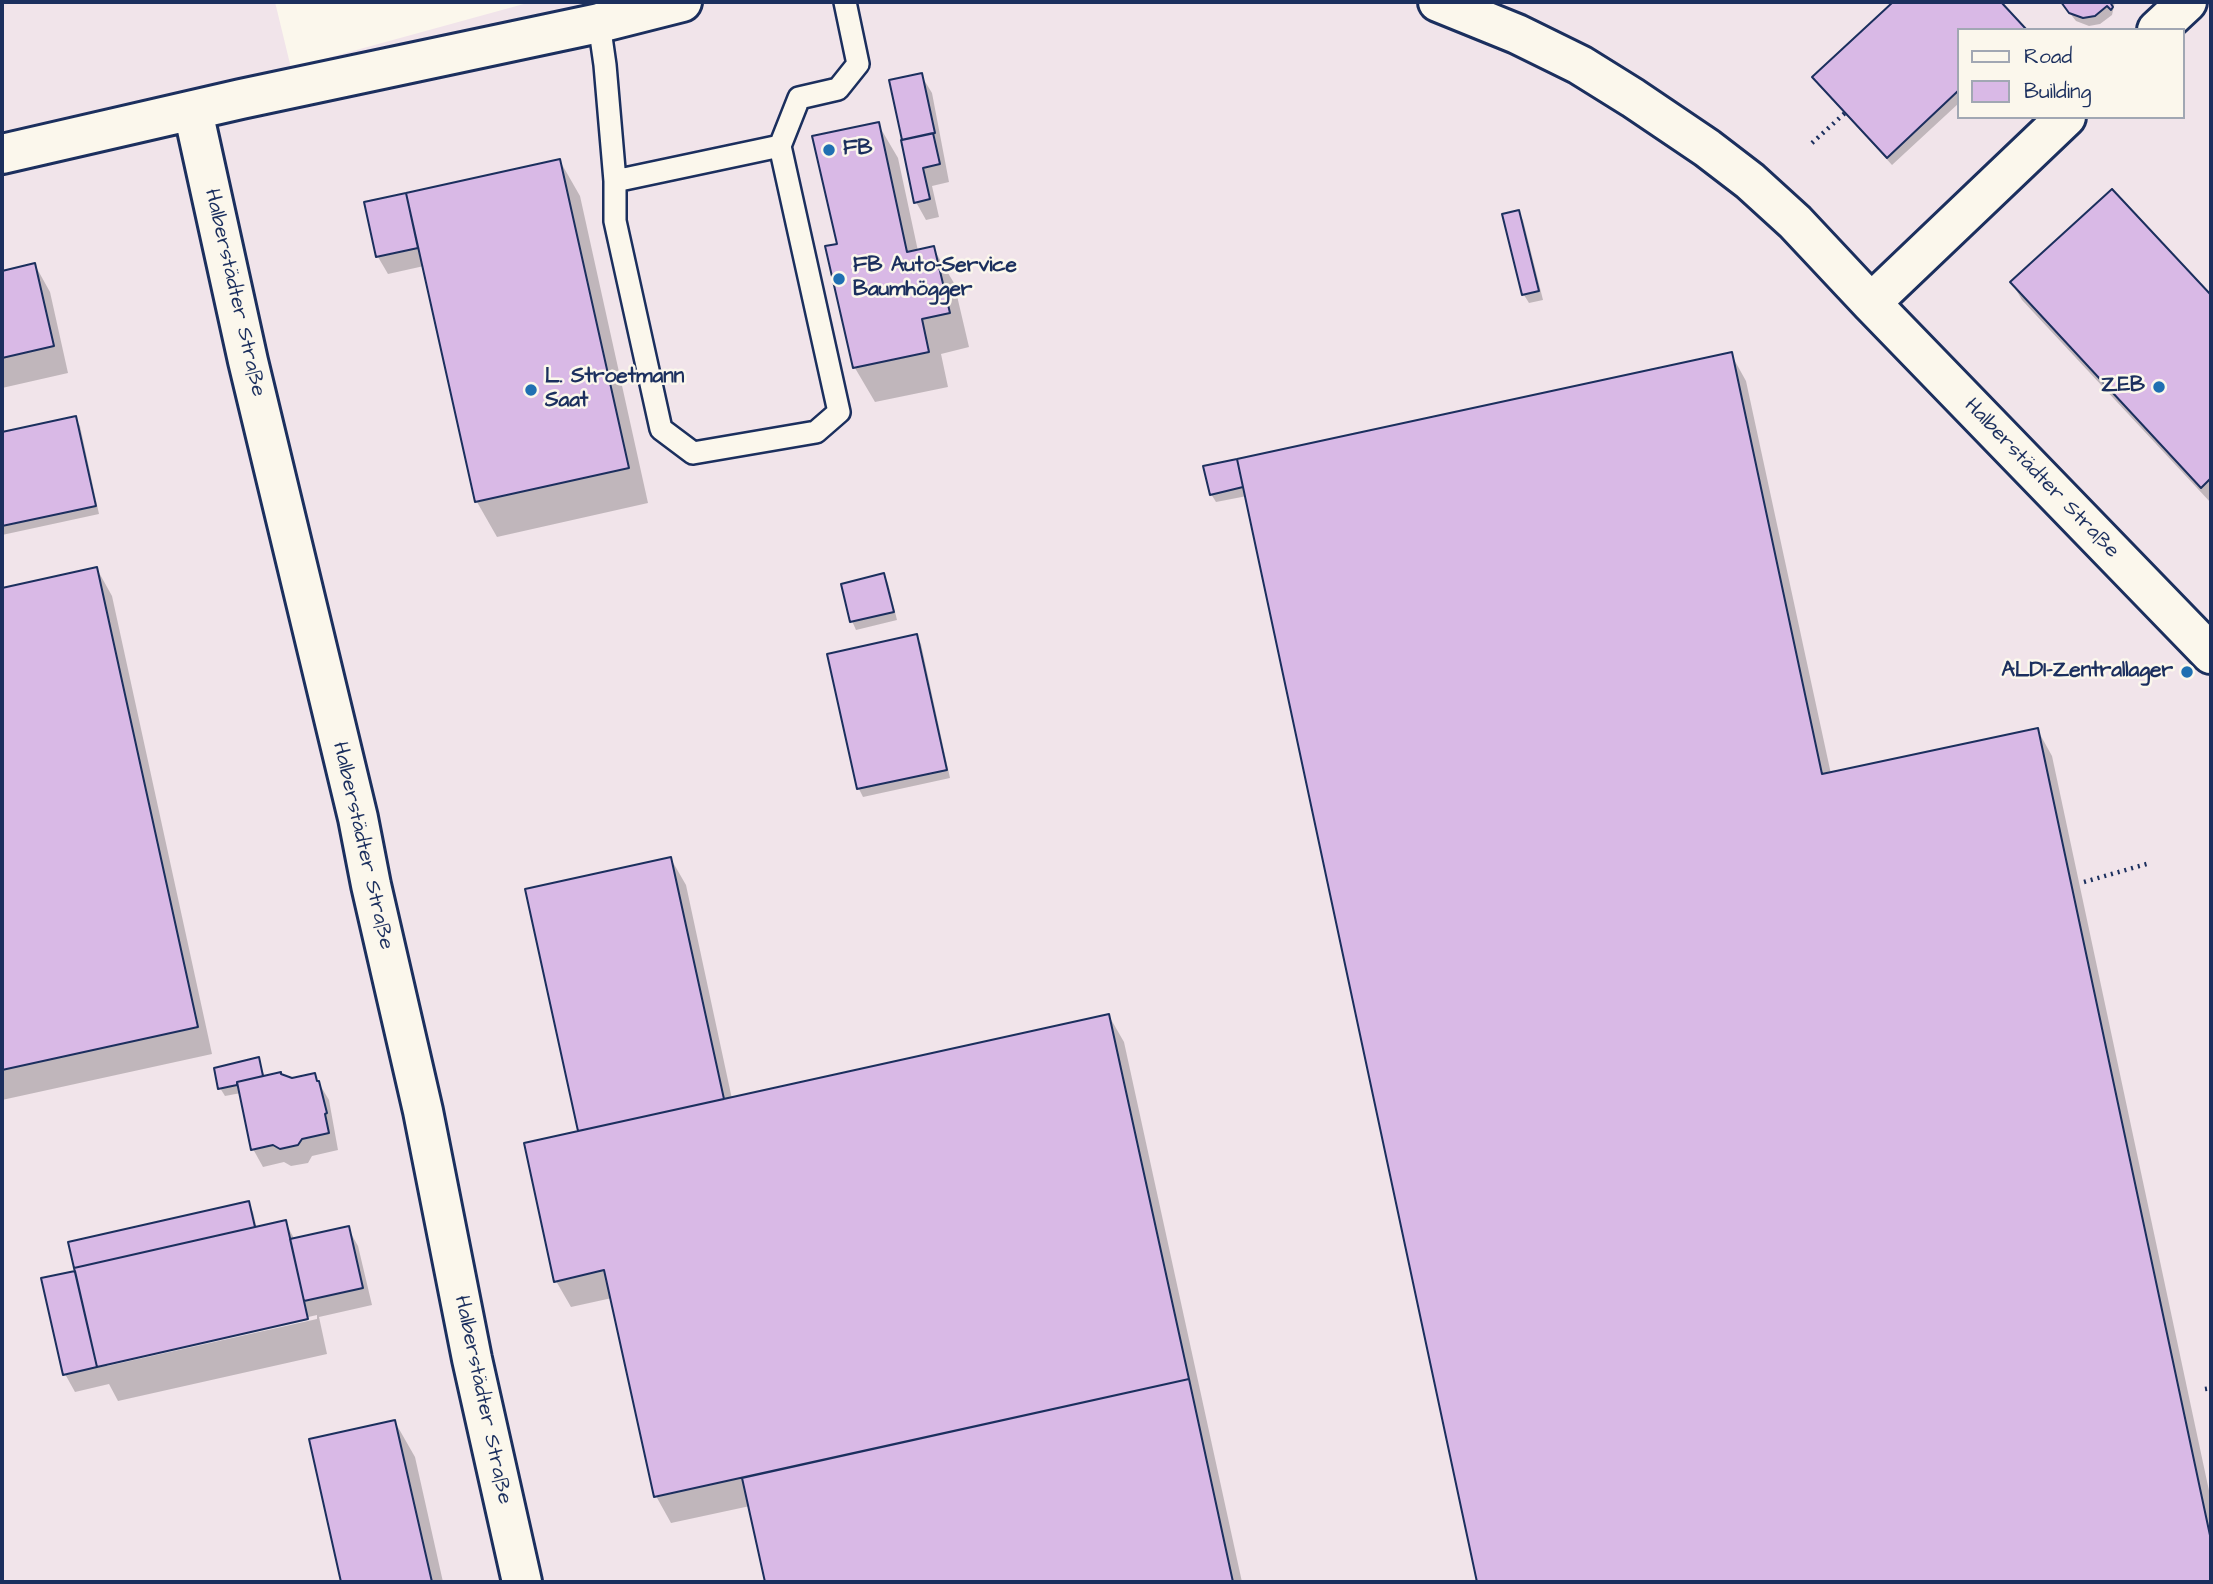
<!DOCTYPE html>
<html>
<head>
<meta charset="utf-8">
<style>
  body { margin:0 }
  #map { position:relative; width:2213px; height:1584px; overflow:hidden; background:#fbf7ec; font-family:"Architects Daughter",sans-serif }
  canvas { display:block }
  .frame { position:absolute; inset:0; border:4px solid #1b2f5e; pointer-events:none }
  .legend { position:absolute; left:1957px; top:28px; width:228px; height:91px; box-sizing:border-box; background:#fbf7ec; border:2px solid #a1a7b3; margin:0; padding:9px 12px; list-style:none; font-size:21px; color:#1b2f5e }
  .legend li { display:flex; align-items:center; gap:14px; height:35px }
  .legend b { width:35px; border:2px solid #a1a7b3 }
</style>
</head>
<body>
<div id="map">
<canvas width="2213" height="1584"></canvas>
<div class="frame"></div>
<ul class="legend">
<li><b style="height:9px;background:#fbf7ec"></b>Road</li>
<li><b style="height:19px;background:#d9b9e6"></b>Building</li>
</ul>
</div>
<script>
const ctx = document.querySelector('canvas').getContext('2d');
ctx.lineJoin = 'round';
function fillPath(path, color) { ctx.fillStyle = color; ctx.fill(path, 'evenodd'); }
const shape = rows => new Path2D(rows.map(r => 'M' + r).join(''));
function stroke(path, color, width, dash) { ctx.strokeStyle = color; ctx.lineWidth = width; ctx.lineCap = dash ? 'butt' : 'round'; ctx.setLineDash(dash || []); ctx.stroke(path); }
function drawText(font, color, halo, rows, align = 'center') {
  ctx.font = font + ' "Architects Daughter",sans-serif'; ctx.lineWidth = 5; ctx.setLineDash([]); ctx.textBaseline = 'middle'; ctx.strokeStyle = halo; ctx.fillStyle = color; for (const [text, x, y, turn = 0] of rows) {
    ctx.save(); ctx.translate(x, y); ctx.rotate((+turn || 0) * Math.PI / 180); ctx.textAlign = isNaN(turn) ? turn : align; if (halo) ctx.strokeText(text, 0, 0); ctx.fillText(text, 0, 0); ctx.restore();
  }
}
const built = shape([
  [2,2,275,2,291,68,531,2,2211,2,2211,1582,2,1582],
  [1959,30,2183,30,2183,117,1959,117]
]);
const shadow = shape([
  [1895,2,1999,2,2025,30,1959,30,1959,103,1892,165,1819,85,1814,77],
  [2061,2,2115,2,2112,15,2100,24,2089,26,2076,21],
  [921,75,932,93,949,182,932,186,939,217,926,220,916,202],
  [878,124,898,158,918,251,933,248,954,283,969,347,941,354,948,387,875,402,855,368,839,246],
  [560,161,580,196,648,503,497,537,477,502,424,266,388,274,378,257,367,204],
  [2112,191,2211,297,2211,503,2022,300,2012,283],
  [1518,212,1523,220,1543,300,1529,303,1524,295,1505,215],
  [35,265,50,292,68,373,2,388,2,273],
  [1731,354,1746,381,1831,774,2037,729,2052,756,2211,1500,2211,1582,1479,1582,1247,496,1216,502,1211,494],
  [75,418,80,426,99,514,2,535,2,434],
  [97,569,112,596,212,1054,2,1100,2,590],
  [884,575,888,583,897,620,856,630,852,621],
  [917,636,921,644,950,778,863,797,859,789],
  [671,859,686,885,732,1099,1109,1016,1124,1042,1242,1582,766,1582,750,1506,671,1523,656,1496,612,1298,571,1307,556,1281,580,1133,528,891],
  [258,1059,265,1077,291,1080,314,1075,329,1100,338,1150,312,1156,308,1163,291,1166,284,1162,263,1167,253,1149,241,1093,225,1096,220,1088],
  [248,1203,253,1212,257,1229,285,1222,295,1240,348,1228,358,1246,372,1305,319,1317,327,1354,118,1401,109,1384,75,1392,65,1374,77,1273,71,1243],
  [317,1315,317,1319,107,1366,107,1363],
  [395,1422,415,1457,443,1582,343,1582,311,1440]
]);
const building = shape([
  [1893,2,2001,2,2026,29,1959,30,1959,90,1887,158,1812,77,1893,2],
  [2061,2,2110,2,2113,7,2111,10,2107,6,2095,16,2083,18,2069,13,2061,2],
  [922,73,935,133,902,140,889,80,922,73],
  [879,122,907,252,934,246,950,313,922,319,929,352,853,368,825,246,837,244,812,136,879,122],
  [933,133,940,164,923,168,930,199,914,203,901,140,933,133],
  [560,159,629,468,475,502,406,193,560,159],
  [2112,189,2211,295,2211,478,2201,488,2010,282,2112,189],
  [406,193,418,248,376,257,364,202,406,193],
  [1519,210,1539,291,1522,295,1502,214,1519,210],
  [35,263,54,346,2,358,2,271,35,263],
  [1732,352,1822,774,2038,728,2211,1540,2211,1582,1477,1582,1237,459,1732,352],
  [76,416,96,506,2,526,2,432,76,416],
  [1237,459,1243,487,1210,495,1203,466,1237,459],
  [97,567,198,1027,2,1070,2,588,97,567],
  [884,573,894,612,850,622,841,584,884,573],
  [917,634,947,770,857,789,827,654,917,634],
  [671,857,724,1099,578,1131,525,889,671,857],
  [1109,1014,1189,1379,654,1497,604,1270,554,1282,524,1143,1109,1014],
  [259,1057,263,1076,237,1082,237,1085,218,1089,214,1068,259,1057],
  [281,1072,281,1074,292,1078,315,1073,317,1081,319,1081,327,1113,325,1114,329,1133,302,1139,298,1145,280,1149,273,1145,251,1150,237,1082,281,1072],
  [249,1201,255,1227,74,1268,68,1242,249,1201],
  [286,1220,308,1319,97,1367,74,1268,286,1220],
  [349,1226,363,1288,304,1301,290,1239,349,1226],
  [75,1271,97,1367,63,1375,41,1278,75,1271],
  [1189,1379,1233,1582,765,1582,742,1478,1189,1379],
  [395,1420,432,1582,341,1582,309,1439,395,1420]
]);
const path = shape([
  [1812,143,1845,113],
  [2084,882,2150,863],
  [2205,1389,2211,1388]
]);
const service = shape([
  [599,23,605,65,615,181,615,221,661,429,693,453,816,432,839,412,780,146,799,98,838,89,858,64,845,2],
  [615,181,780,146]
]);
const minor = shape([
  [1438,2,1517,34,1580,65,1633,98,1707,148,1750,181,1795,222,1871,303,2211,654],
  [2157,30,2187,2],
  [193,111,248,361,358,818,371,885,423,1111,472,1359,522,1582],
  [2,154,241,99,599,23,682,2],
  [1871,303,2066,117]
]);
const markers = [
  [829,150,7,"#1f6fb2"],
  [839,279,7,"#1f6fb2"],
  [2159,387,7,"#1f6fb2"],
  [531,390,7,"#1f6fb2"],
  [2187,672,7,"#1f6fb2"]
];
const poiNames = [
  ["FB",843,150],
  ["FB Auto-Service",853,267],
  ["Baumhögger",853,291],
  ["L. Stroetmann",545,378],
  ["Saat",545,402],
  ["ZEB",2145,387,"right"],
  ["ALDI-Zentrallager",2173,672,"right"]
];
const streetNames = [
  ["Halberstädter Straße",234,293,77],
  ["Halberstädter Straße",2041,479,46],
  ["Halberstädter Straße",362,846,77],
  ["Halberstädter Straße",482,1400,78]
];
fillPath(built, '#f1e4ea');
fillPath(shadow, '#0003');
fillPath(building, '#d9b9e6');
stroke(building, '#1b2f5e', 2);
stroke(service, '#1b2f5e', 26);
stroke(minor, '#1b2f5e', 44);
stroke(path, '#1b2f5e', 4.5, [2, 5]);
stroke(service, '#fbf7ec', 21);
stroke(minor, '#fbf7ec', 38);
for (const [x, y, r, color] of markers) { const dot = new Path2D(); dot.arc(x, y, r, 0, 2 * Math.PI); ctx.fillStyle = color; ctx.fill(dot); stroke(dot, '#fbf7ec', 2.5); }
drawText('bold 21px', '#1b2f5e', '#fbf7ec', poiNames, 'left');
drawText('21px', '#1b2f5e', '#fbf7ec', streetNames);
</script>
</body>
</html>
